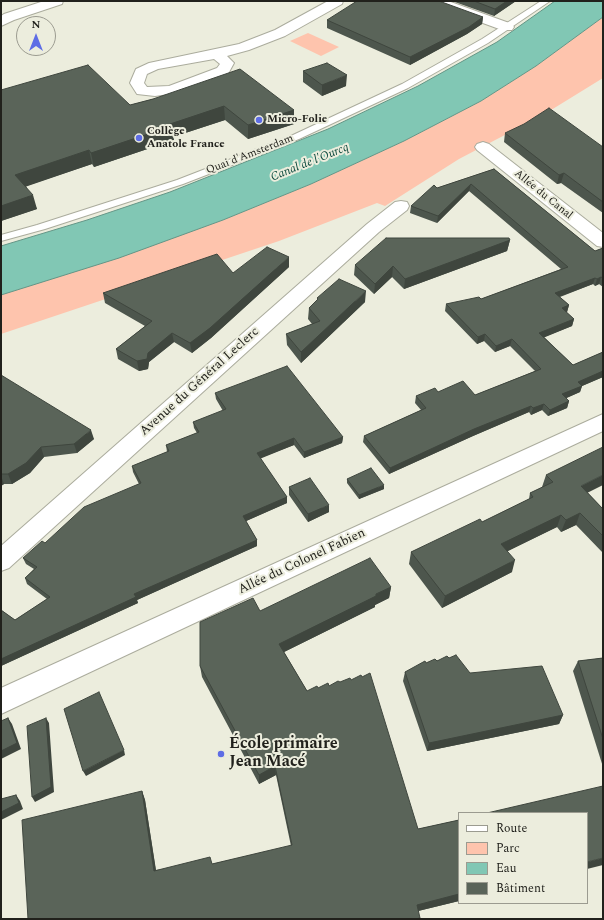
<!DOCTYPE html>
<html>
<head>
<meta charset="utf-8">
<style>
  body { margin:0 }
  #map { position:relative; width:604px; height:920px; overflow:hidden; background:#eceddd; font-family:Spectral,serif }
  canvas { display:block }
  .frame { position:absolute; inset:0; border:2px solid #21211c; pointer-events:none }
  .legend { position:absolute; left:458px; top:812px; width:130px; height:92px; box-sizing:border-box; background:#eceddd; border:1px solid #9b9b90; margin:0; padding:5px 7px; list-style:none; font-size:12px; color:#21211c }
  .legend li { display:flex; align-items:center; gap:8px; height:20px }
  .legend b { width:20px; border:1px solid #9b9b90 }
  .north { position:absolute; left:16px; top:16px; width:40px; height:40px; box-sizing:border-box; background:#eceddd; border:1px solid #9b9b90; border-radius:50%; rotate:0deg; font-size:11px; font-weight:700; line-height:16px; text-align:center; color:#21211c }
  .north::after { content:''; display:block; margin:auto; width:14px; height:18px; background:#5e6de5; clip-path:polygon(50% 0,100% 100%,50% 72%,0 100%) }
</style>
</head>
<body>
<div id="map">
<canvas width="604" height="920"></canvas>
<div class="frame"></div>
<ul class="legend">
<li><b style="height:5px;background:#fff"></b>Route</li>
<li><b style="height:11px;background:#fec4ad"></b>Parc</li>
<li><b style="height:11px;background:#81c7b4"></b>Eau</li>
<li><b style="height:11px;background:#5a6459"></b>Bâtiment</li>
</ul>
<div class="north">N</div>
</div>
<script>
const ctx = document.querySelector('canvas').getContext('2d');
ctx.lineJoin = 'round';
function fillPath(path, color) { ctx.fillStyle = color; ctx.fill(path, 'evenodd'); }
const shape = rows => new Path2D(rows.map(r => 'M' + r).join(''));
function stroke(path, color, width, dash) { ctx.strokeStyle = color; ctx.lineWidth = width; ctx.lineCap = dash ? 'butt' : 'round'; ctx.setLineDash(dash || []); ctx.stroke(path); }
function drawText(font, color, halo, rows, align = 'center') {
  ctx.font = font + ' Spectral,serif'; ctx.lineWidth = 4; ctx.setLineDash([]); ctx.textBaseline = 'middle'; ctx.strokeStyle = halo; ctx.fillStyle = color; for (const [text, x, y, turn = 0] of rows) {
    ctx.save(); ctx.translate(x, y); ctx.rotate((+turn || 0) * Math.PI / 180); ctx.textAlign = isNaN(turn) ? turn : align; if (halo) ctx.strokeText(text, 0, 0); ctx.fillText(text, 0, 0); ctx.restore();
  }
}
const green = shape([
  [603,17,603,78,543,115,459,159,385,206,377,203,279,241,1,334,1,295,223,220,311,184,404,141,481,101,536,66],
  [308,33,339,47,321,56,290,41]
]);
const water = shape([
  [555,1,603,1,603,17,536,66,481,101,404,141,311,184,223,220,119,258,1,295,1,246,87,220,170,192,328,129,418,86,497,42,555,1]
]);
const lane = shape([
  [541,1,550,1,488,43,408,88,299,139,183,184,45,229,1,241,1,235,37,225,177,180,293,135,402,84,482,39,541,1]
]);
const street = shape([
  [44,1,63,1,62,4,14,20,1,26,1,16,4,14,44,1],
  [328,1,343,1,342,4,285,36,249,50,227,56,234,63,228,74,176,93,155,96,137,94,130,83,136,69,149,63,239,44,275,30,328,1],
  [214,59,220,64,217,68,169,86,147,87,144,83,147,74,158,69,214,59],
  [430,1,448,1,512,24,514,27,512,30,502,30,431,4,430,1],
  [483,142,489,144,603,233,603,247,597,246,477,150,475,147,477,144,483,142],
  [401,201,407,202,409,206,407,210,379,232,9,568,1,571,1,546,367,224,395,202,401,201],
  [603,414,603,431,1,714,1,688,603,414]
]);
const wall = shape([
  [452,1,516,1,494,16],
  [483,17,482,24,467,34,410,65,327,28,327,20],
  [303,71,346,86,322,96,303,82],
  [1,90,130,105,153,99,294,110,294,124,248,139,225,120,173,137,174,140,94,167,92,164,26,186,37,209,1,221],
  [505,133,603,147,603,213,561,183,557,184,504,142],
  [494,169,595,251,603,248,603,287,599,284,595,286,593,284,560,297,569,305,567,312,566,312,574,319,572,326,544,337,573,365,603,352,603,377,582,386,580,392,566,398,569,401,567,408,548,416,542,410,531,415,529,412,473,436,389,474,363,442,364,436,421,410,415,403,416,396,438,392,475,395,535,371,510,346,495,352,484,341,477,344,445,311,446,304,481,299,561,269,469,191,437,223,410,213,411,206,437,188],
  [510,240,507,251,404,289,392,277,374,294,354,275,355,265],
  [289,267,211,338,192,353,174,342,149,362,148,369,139,371,118,359,116,349,145,326,105,303,103,293,233,273],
  [317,298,365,302,301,363,287,345,286,334,312,324,308,319,309,308,317,300],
  [1,375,94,439,77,453,44,457,30,473,12,484,4,484,1,486],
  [215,393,343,437,342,443,304,458,294,445,260,458,287,497,287,503,246,521,257,540,257,546,137,600,138,603,1,666,1,610,15,620,47,599,27,584,25,578,34,569,26,564,23,558,139,484,133,472,132,466,167,452,166,445,197,433,194,428,193,422,223,411,216,399],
  [546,475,588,493,603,509,603,553,576,525,561,532,557,527,507,551,512,572,442,608,409,564,411,552,482,522,529,499,530,493,543,487,542,487],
  [347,479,384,489,359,499,347,483],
  [289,487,329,512,308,522,289,495],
  [391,587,389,598,375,605,375,607,284,652,307,691,418,829,459,820,459,901,418,911,28,919,142,791,145,800,156,870,212,864,291,846,276,775,259,784,202,677,200,666,260,611],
  [449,658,470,673,563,715,559,724,427,751,403,681,405,672,426,663],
  [603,658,603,767,573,671,578,661]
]);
const shadedWall = shape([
  [507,1,516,1,494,16,495,9],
  [483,17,482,24,467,34,410,65,410,57],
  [347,75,346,86,322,96,322,85],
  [224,106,225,120,173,137,174,140,94,167,91,153,170,124],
  [294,110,294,124,248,139,248,125],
  [89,150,92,164,19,189,15,175],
  [564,173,561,183,557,184,559,175],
  [471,184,469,191,437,223,438,216],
  [33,195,37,209,1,221,1,206],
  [510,240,507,251,404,289,405,279],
  [289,257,289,267,211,338,192,353,190,343],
  [393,266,392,277,374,294,375,284],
  [601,277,599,284,595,286,597,279],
  [595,278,593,284,553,299,555,293],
  [366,291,365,302,301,363,301,352],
  [569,305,567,312,560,315,562,308],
  [574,319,572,326,538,340,539,333],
  [172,333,174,342,149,362,148,369,139,371,137,361],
  [485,334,484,341,477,344,478,337],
  [512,339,510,346,495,352,496,346],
  [603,371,603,377,582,386,580,392,560,401,562,394,578,382],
  [569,401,567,408,548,416,550,410],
  [544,404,542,410,531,415,533,408],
  [531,406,529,412,473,436,389,474,390,468,474,429],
  [91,430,94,439,77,453,74,444],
  [343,437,342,443,304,458,304,452],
  [294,438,294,445,257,460,257,453],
  [41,447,44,457,30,473,12,484,8,474],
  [603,475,603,485,577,498,581,486],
  [1,476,4,484,1,486],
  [384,485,384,489,359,499,359,495],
  [287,497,287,503,244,522,243,516],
  [329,505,329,512,308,522,308,514],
  [580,513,576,525,561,532,566,520],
  [561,515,557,527,498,556,501,544],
  [257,540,257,546,137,600,138,603,1,666,1,659,134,594],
  [515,560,512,572,442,608,445,596],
  [391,587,389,598,375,605,375,607,280,654,279,644],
  [563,715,559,724,427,751,429,743],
  [8,718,12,724,21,749,1,759,1,751],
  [46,718,49,723,54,792,35,802,32,797],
  [124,750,125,755,86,776,83,771],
  [275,766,276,775,259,784,259,775],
  [142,791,145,800,157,878,154,871],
  [16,795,20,801,23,809,1,820,1,812],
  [603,858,603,865,587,869,587,862],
  [459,894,459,901,414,912,417,905]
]);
const building = shape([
  [357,1,439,1,483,17,469,27,410,57,327,20,357,1],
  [474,1,507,1,495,9,474,1],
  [327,63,347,75,322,85,303,71,327,63],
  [88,65,130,105,153,99,240,69,294,110,248,125,224,106,170,124,172,126,91,153,89,150,15,175,33,195,1,206,1,90,88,65],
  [549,108,603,147,603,202,564,173,559,175,505,133,524,124,549,108],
  [494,169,595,251,603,248,603,278,601,277,597,279,595,278,555,293,569,305,562,308,574,319,539,333,573,365,603,352,603,371,578,382,582,386,562,394,569,401,550,410,544,404,533,408,531,406,474,429,390,468,364,436,426,408,416,396,435,388,438,392,463,381,475,395,541,369,512,339,496,346,485,334,478,337,446,304,479,297,481,299,568,267,471,184,438,216,411,206,434,185,437,188,494,169],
  [386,238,509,238,510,240,405,279,393,266,375,284,355,265,386,238],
  [267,247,289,257,210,328,190,343,172,333,148,353,147,359,137,361,116,349,152,321,103,293,217,254,233,273,267,247],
  [339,279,366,291,301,352,286,334,320,321,309,308,318,299,317,298,339,279],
  [287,366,343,437,304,452,294,438,257,453,287,497,243,516,257,540,134,594,136,597,1,659,1,610,15,620,50,597,25,578,37,567,23,558,42,541,45,543,84,507,141,483,132,466,169,451,166,445,199,432,193,422,226,409,215,393,287,366],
  [1,375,91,430,74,444,41,447,26,463,8,474,1,474,1,375],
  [603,447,603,475,581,486,603,509,603,536,580,513,566,520,561,515,501,544,515,560,445,596,411,552,480,519,482,522,533,497,530,493,553,482,546,475,603,447],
  [371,468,384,485,359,495,347,479,371,468],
  [310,478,329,505,308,514,289,487,310,478],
  [370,558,391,587,376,594,376,596,279,644,307,691,317,686,318,688,328,683,329,686,338,681,340,682,350,678,351,680,361,675,362,677,370,673,418,829,459,820,459,894,417,905,420,918,415,919,28,919,22,820,142,791,154,871,210,857,212,864,292,845,275,766,259,775,200,666,200,622,253,598,260,611,370,558],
  [456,655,470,673,542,666,563,715,429,743,405,672,425,661,426,663,435,659,437,661,447,656,449,658,456,655],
  [603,658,603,739,578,661,603,658],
  [99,692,124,750,83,771,64,709,99,692],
  [8,718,17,743,1,751,1,721,8,718],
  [46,718,51,787,32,797,27,726,46,718],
  [603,786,603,858,587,862,587,813,487,813,603,786],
  [16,795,19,803,1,812,1,799,16,795]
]);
const markers = [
  [259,120,4,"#5e6de5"],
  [139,138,4,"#5e6de5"],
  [221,754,4,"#5e6de5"]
];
const farPoinames = [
  ["Micro-Folie",267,120],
  ["Collège",147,132],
  ["Anatole France",147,145]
];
const farStreetnames = [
  ["Quai d'Amsterdam",250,155,-21],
  ["Allée du Canal",543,195,39]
];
const farWaternames = [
  ["Canal de l'Ourcq",310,163,-22]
];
const streetNames = [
  ["Avenue du Général Leclerc",200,382,-42],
  ["Allée du Colonel Fabien",302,562,-25]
];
const nearPoinames = [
  ["École primaire",229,745],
  ["Jean Macé",229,763]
];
fillPath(green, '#fec4ad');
fillPath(water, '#81c7b4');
stroke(water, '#649586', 1);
stroke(lane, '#abac9d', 2);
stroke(street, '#abac9d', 2);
fillPath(lane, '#fff');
fillPath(street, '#fff');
fillPath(wall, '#4d564d');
fillPath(shadedWall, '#3f463e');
fillPath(building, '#5a6459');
stroke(building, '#3f463e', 1);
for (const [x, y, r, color] of markers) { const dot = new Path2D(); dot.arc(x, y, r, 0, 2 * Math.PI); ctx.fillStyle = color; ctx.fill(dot); stroke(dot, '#eceddd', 1.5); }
drawText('bold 11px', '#21211c', '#eceddd', farPoinames, 'left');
drawText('11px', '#21211c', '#eceddd', farStreetnames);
drawText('italic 12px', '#09473b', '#eceddd', farWaternames);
drawText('13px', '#21211c', '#eceddd', streetNames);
drawText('bold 16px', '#21211c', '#eceddd', nearPoinames, 'left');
</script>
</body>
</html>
